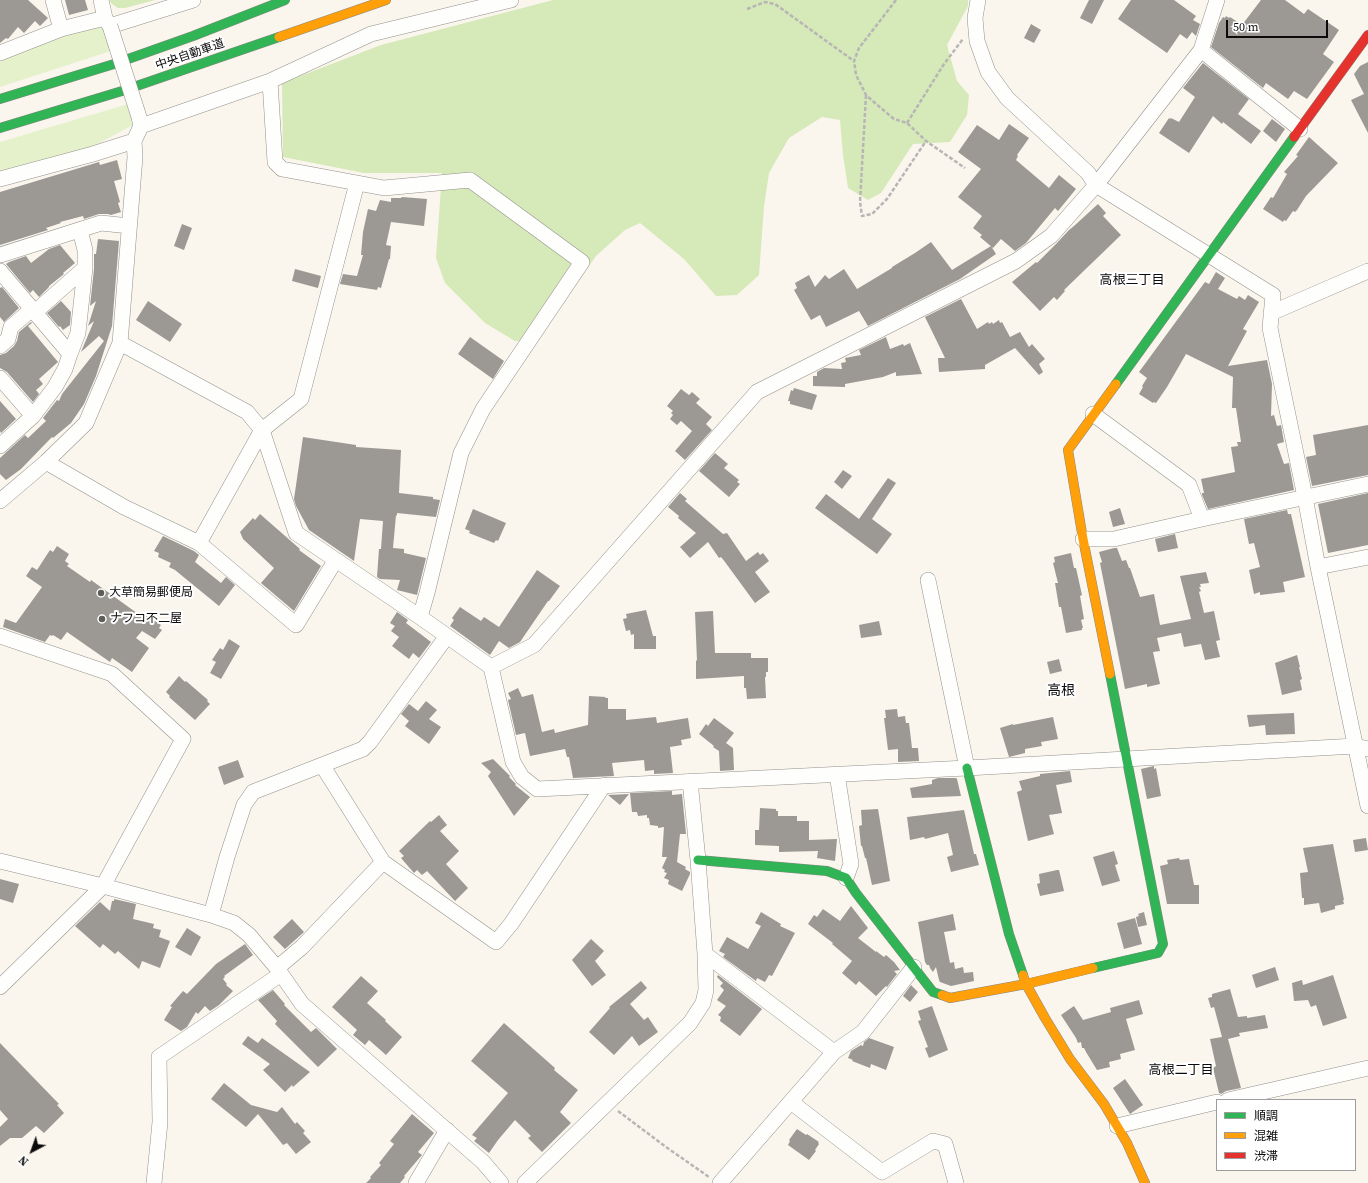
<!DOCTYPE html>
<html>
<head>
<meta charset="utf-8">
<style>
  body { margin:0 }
  #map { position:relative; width:1368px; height:1183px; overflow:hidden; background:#faf6ed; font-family:"Source Serif 4","Noto Sans JP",serif }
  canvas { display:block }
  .legend { position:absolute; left:1216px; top:1099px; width:140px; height:72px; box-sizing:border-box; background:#fff; border:1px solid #9d9d9d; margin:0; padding:5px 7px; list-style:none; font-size:12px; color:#0b0b0b }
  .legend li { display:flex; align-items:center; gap:8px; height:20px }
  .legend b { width:20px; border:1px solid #9d9d9d }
  .north { position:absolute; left:12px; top:1131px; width:40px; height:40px; -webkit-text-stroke:3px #fff; paint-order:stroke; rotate:221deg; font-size:11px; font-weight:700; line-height:16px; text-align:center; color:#0b0b0b }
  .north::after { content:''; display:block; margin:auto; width:14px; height:18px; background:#0b0b0b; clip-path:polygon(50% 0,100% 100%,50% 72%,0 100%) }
  .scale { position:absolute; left:1226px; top:20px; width:102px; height:18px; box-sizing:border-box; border:2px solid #0b0b0b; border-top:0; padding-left:5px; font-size:12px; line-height:14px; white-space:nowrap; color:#0b0b0b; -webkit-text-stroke:3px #fff; paint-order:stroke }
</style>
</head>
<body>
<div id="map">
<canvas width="1368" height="1183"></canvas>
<ul class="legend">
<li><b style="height:5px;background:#30b455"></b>順調</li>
<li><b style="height:5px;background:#ff9f0a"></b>混雑</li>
<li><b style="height:5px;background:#e5322d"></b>渋滞</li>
</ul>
<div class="north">N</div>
<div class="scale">50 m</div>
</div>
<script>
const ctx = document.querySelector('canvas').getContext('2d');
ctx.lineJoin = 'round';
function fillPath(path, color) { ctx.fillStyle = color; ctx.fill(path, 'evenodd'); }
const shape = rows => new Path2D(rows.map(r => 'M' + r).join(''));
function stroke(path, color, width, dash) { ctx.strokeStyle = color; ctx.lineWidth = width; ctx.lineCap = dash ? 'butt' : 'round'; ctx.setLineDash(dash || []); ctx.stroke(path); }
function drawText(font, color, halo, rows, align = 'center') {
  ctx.font = font + ' "Source Serif 4","Noto Sans JP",serif'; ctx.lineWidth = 4; ctx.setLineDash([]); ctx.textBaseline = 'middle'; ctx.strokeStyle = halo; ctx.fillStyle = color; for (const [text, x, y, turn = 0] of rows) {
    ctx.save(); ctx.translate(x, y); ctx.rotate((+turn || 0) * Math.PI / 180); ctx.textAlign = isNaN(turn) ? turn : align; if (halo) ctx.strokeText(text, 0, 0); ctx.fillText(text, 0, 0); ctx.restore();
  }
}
const green = shape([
  [99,25,104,28,111,51,0,87,0,58,66,33],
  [128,104,134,120,133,125,90,148,0,172,0,142]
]);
const forest = shape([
  [109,0,155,0,125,8,118,8,112,4],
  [553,0,968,0,968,6,947,45,957,81,969,95,967,115,950,142,913,144,881,193,868,200,848,188,843,155,840,120,822,117,789,138,769,173,764,206,759,275,737,295,716,296,684,259,640,223,625,230,596,256,538,340,515,341,485,323,445,283,436,258,442,173,364,173,283,157,282,83,381,45]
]);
const building = shape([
  [0,0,28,0,48,18,40,26,35,21,24,33,18,27,8,39,6,38,0,43],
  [65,0,85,0,88,10,69,15],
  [1089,0,1104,0,1092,24,1080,18],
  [1131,0,1174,0,1196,16,1193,20,1200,24,1196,36,1192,32,1187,39,1180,34,1167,53,1118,19],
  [1261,0,1285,0,1304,14,1308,9,1339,30,1323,54,1334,62,1307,99,1294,91,1288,99,1266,83,1263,88,1211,47,1219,23,1223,17,1225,18,1226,16,1229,18,1230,17,1242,25],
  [1031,24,1041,30,1034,43,1024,38],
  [1368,62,1368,133,1351,100,1364,94,1354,74,1360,66],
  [1203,63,1249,99,1238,114,1261,131,1251,144,1223,122,1222,124,1213,116,1189,153,1159,133,1169,118,1170,119,1171,118,1179,122,1195,97,1183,88],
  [1272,119,1285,129,1276,142,1263,131],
  [1009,124,1029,138,1017,155,1018,156,1016,160,1049,188,1059,175,1076,189,1058,211,1055,208,1026,243,1015,251,1001,239,993,248,980,237,982,235,973,228,982,216,958,197,981,169,958,152,977,125,999,140],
  [1309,137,1338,163,1306,196,1297,210,1295,212,1293,211,1286,221,1284,220,1283,222,1263,209,1271,197,1273,198,1287,174,1284,172,1298,156,1296,155],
  [117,160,122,179,114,181,120,202,118,203,121,212,111,215,108,214,99,214,84,219,83,216,60,222,61,223,46,228,48,230,0,245,0,192,99,162,100,165],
  [402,197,427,199,424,226,391,222,386,245,391,246,390,259,389,259,381,288,378,287,377,290,340,284,343,274,357,276,363,255,361,255,363,232,368,209,376,211,380,200,391,202,391,198,401,198],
  [1098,204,1106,213,1103,216,1121,235,1064,290,1065,291,1057,300,1054,297,1040,311,1012,282,1036,262,1037,263,1056,244,1069,230,1074,226],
  [182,224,192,228,184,250,174,246],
  [98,239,119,241,112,326,96,376,84,404,71,423,53,438,52,437,21,469,6,480,0,474,0,458,25,435,28,438,46,421,43,418,57,400,59,401,62,394,104,341,99,336,81,352,94,321,88,326,96,301,90,306,94,269,94,254,96,254],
  [931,242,952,270,991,246,996,254,960,279,868,326,859,311,826,327,820,315,811,320,794,290,797,288,795,283,809,275,815,287,825,275,829,279,844,269,857,289,892,268,892,267,915,253],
  [60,245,75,263,63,273,64,274,49,286,49,287,39,297,33,290,30,293,6,264,9,262,26,256,31,263,49,249],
  [295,269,321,276,318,288,292,281],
  [1216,272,1225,278,1218,289,1237,299,1239,296,1245,300,1248,295,1259,302,1243,329,1247,331,1228,366,1267,360,1272,384,1271,416,1274,415,1277,426,1281,425,1284,442,1277,444,1284,464,1289,463,1294,490,1208,509,1202,495,1202,493,1204,493,1201,479,1235,472,1231,447,1238,446,1237,442,1241,442,1236,408,1232,408,1233,377,1186,354,1167,387,1156,403,1154,402,1153,403,1139,394,1143,387,1142,386,1147,378,1139,372,1205,282,1209,284],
  [2,287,19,308,4,322,0,317,0,288],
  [961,299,977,329,988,322,989,324,992,322,993,324,999,320,1000,323,1002,322,1010,337,1020,332,1029,347,1032,344,1045,359,1039,364,1043,372,1039,375,1015,348,985,365,985,369,939,372,938,358,945,358,925,317],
  [61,301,71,312,70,325,63,330,60,326,59,327,47,313],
  [148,301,182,324,170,342,136,320],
  [31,322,32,323,28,326,58,362,39,379,43,384,36,390,39,394,33,402,7,372,0,368,0,355,6,353,14,346,17,341,19,332],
  [470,337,504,361,493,379,458,354],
  [886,337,890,349,903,344,904,346,910,343,922,374,896,376,896,372,883,377,845,384,845,387,813,386,813,376,817,376,817,372,824,368,842,369,841,363,846,362,845,358,861,355,859,350],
  [794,388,817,395,812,410,790,404,790,401,788,401,791,390,793,391],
  [681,389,689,395,692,392,700,399,696,403,712,417,706,424,712,430,685,460,675,451,692,431,681,421,677,425,670,419,673,415,671,413,673,411,667,406],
  [0,401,16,419,1,433,0,431],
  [1368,425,1368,475,1312,486,1306,457,1316,455,1313,435],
  [303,437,356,445,356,447,401,450,399,493,433,497,433,499,440,500,436,517,397,513,397,516,396,515,393,548,404,549,404,553,426,558,417,595,397,590,400,580,380,579,377,577,379,549,381,549,383,521,360,519,354,561,309,530,296,506,294,499],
  [715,453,728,464,724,468,739,480,737,482,740,484,729,497,699,471],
  [843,470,852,476,842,489,834,482],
  [888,478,896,483,872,519,892,534,877,554,815,508,826,494,859,519],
  [680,493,687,499,685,501,723,534,727,533,746,561,758,552,760,555,763,553,769,561,755,572,770,592,755,603,725,562,721,557,719,558,708,542,690,558,680,547,696,533,678,518,679,516,668,507],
  [1368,493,1368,545,1328,553,1318,504],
  [1120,508,1125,524,1113,527,1109,512],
  [473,509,506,523,498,541,496,540,494,543,469,533,470,531,465,529],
  [1287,510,1288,514,1291,514,1305,577,1283,582,1285,592,1260,595,1260,592,1254,594,1249,570,1260,567,1254,543,1249,544,1244,519],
  [260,514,300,549,299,550,321,566,294,611,261,583,274,568,243,539,240,532,253,518,255,520],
  [1175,534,1178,548,1158,552,1155,539],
  [163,536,194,551,199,555,195,562,221,583,226,577,235,585,219,606,175,570,169,567,171,563,158,557,159,553,154,551],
  [57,546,69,554,65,561,69,564,67,566,90,582,91,580,141,616,143,613,161,625,159,628,162,630,155,639,142,631,136,638,149,648,132,672,112,658,110,662,67,632,61,640,53,635,52,636,50,635,45,642,3,627,5,619,16,623,42,587,26,576,32,567,37,570,50,550,53,552],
  [1114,548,1117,548,1122,561,1126,560,1129,568,1130,568,1140,597,1154,594,1160,625,1191,619,1180,576,1206,572,1209,583,1200,584,1201,587,1199,587,1201,591,1199,592,1204,613,1214,611,1220,640,1216,641,1220,657,1205,660,1201,644,1184,647,1181,633,1157,638,1160,651,1153,652,1160,684,1147,687,1147,684,1125,689,1100,563,1102,562,1099,552],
  [1071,553,1074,568,1076,568,1082,595,1080,596,1084,619,1081,620,1083,628,1082,628,1082,630,1066,633,1061,607,1059,607,1055,583,1058,583,1053,563,1055,562,1054,557],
  [537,570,560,586,549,601,548,601,520,642,509,648,499,641,490,655,450,626,454,620,452,618,460,607,481,621,484,617,499,627],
  [646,610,653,636,656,636,656,649,634,649,634,634,631,635,630,630,626,631,623,619,627,618,626,614],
  [713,611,715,653,751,653,751,658,768,658,768,672,766,672,766,677,765,677,766,698,747,699,746,688,744,688,744,676,696,679,696,660,697,661,695,612],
  [397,612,408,620,406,623,431,642,419,658,413,653,409,659,392,646,399,637,391,631,395,626,390,623],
  [879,621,882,635,861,638,859,625],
  [229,639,240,646,221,679,210,673,216,662,212,660,220,648,223,650],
  [1297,655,1300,667,1299,667,1302,679,1300,680,1302,690,1282,695,1275,663],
  [1059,659,1062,671,1050,674,1047,662],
  [179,676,185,682,186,681,208,700,207,701,210,704,195,720,169,697,170,696,166,692],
  [518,688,522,697,533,694,542,732,554,729,555,733,588,725,589,696,606,697,605,698,608,698,608,709,626,709,626,720,656,717,657,723,688,718,691,738,681,740,682,745,670,747,673,773,654,774,654,770,645,771,644,760,612,763,614,776,573,778,569,757,567,757,565,749,530,756,525,733,516,735,508,700,511,699,508,693],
  [426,701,437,710,429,719,441,727,429,744,405,726,409,721,401,714,409,704,418,711],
  [897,709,898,717,905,716,906,723,909,723,912,748,918,748,919,761,898,762,898,749,888,750,884,718,886,718,885,710],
  [1294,713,1295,734,1266,735,1265,725,1249,727,1247,715],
  [1053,717,1058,739,1041,742,1042,746,1025,749,1025,753,1009,757,1000,728,1013,724,1013,725],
  [714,718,734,733,726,743,733,748,734,770,720,771,719,751,713,747,714,746,699,734,706,724,708,726],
  [493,759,510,776,509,777,516,784,515,785,530,797,514,816,488,776,491,772,481,763],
  [238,760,244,777,224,785,218,767],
  [1154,766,1154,769,1156,768,1161,796,1147,799,1141,769],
  [1070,771,1072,782,1056,785,1062,813,1049,815,1054,834,1028,841,1017,792,1022,790,1019,781,1040,776,1040,774],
  [938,778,956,778,957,779,961,796,912,798,910,788,932,784,932,780],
  [672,791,672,795,682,794,686,834,680,834,677,862,686,867,685,869,690,872,690,874,682,891,668,884,669,880,664,878,667,873,664,872,665,870,662,868,667,857,662,857,664,827,658,828,658,826,650,825,649,818,647,818,647,815,638,816,637,812,632,812,630,793],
  [629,794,620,805,608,795],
  [760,808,776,809,776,811,778,811,778,816,797,816,797,821,809,821,809,840,837,839,835,861,817,858,818,851,779,852,779,846,755,845,755,830,759,830],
  [878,809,890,881,872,885,866,858,865,858,862,846,861,846,859,826,862,825,861,810],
  [964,810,974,854,976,854,979,865,951,872,947,857,953,855,948,833,925,839,924,837,910,840,907,817],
  [439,815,447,825,440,831,459,851,446,864,468,888,455,901,427,871,422,875,417,870,414,873,401,858,404,856,399,851,430,821,431,822],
  [1366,838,1368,850,1355,852,1353,840],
  [1333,844,1344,900,1343,900,1344,904,1335,906,1335,909,1321,913,1319,903,1304,905,1304,898,1302,898,1300,873,1308,872,1303,848],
  [1114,851,1118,864,1115,865,1120,881,1102,886,1093,857],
  [1179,858,1180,860,1189,859,1194,885,1199,885,1199,904,1167,904,1160,866,1168,864,1167,860],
  [1057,870,1059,870,1064,891,1040,896,1037,884,1040,883,1039,874],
  [0,879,19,884,13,903,0,899],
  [114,899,136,904,133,919,154,924,153,928,161,930,159,937,170,941,160,968,142,961,139,969,118,951,115,954,103,944,100,948,75,926,100,902,110,911,112,901,114,901],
  [851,906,868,928,858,938,876,952,876,951,884,957,886,955,894,962,900,970,894,971,897,974,887,987,886,986,876,996,859,981,856,985,842,973,852,961,832,944,833,943,808,924,814,915,817,917,823,909,840,921],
  [761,912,781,924,780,926,795,933,772,976,769,975,765,982,757,978,756,981,723,957,725,954,719,951,727,937,748,949,761,926,755,923],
  [1144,912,1147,925,1138,927,1136,917,1139,916,1138,914],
  [953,914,956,930,944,932,950,963,954,962,955,969,963,967,964,973,973,972,974,981,951,986,940,982,939,980,936,967,933,972,930,968,929,965,927,965,925,962,918,922],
  [1135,918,1142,944,1124,949,1117,923],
  [292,919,304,932,285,949,273,937],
  [187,928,201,937,191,956,175,947],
  [591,939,604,951,595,961,606,975,592,986,572,960],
  [245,944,253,955,224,976,225,977,223,979,227,984,226,985,233,991,219,1005,210,1011,205,1006,198,1014,196,1012,187,1027,181,1031,164,1020,172,1007,170,1006,183,991,187,994,216,964],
  [1275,967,1279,980,1256,988,1252,975],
  [718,975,762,1009,740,1036,720,1021,721,1017,718,1015,726,1006,717,1000,724,990,720,986,723,983,717,977],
  [1333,975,1347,1018,1323,1026,1316,1005,1311,1007,1308,1000,1294,1001,1292,983,1302,980,1303,985],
  [361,976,378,991,367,1003,386,1020,385,1021,402,1037,386,1055,369,1040,365,1045,353,1035,357,1030,332,1007],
  [641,981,647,988,630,1004,644,1020,648,1017,658,1032,639,1046,632,1036,614,1055,589,1032,610,1008,609,1007],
  [911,985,918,992,910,1002,903,996],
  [1230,989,1238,1017,1247,1016,1247,1018,1265,1015,1268,1028,1239,1033,1240,1036,1228,1039,1241,1088,1226,1091,1221,1094,1219,1093,1213,1068,1216,1066,1210,1039,1222,1037,1214,1007,1211,1008,1208,998,1212,997,1212,994],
  [273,990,285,1004,284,1005,311,1032,316,1028,337,1049,318,1067,275,1024,277,1021,258,1000],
  [1139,1000,1143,1014,1126,1019,1135,1050,1120,1054,1121,1059,1109,1062,1110,1067,1097,1070,1086,1052,1084,1048,1082,1048,1081,1042,1078,1043,1076,1038,1061,1015,1074,1006,1083,1020,1111,1012,1110,1008],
  [932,1006,948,1050,929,1058,925,1048,928,1047,918,1021,921,1020,918,1011],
  [504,1023,555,1068,554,1070,578,1090,560,1112,571,1123,542,1152,528,1138,531,1136,515,1120,498,1140,489,1153,474,1141,477,1138,472,1135,508,1093,471,1061],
  [248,1036,258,1043,262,1038,310,1072,293,1087,292,1085,285,1092,263,1070,270,1064,242,1044],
  [869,1038,894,1047,886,1070,871,1064,870,1068,852,1061,853,1060,848,1058,851,1051,861,1045,863,1046,864,1042],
  [0,1043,59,1104,57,1105,64,1113,44,1133,36,1126,22,1138,10,1138,0,1146,0,1127,8,1119,0,1110],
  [1125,1079,1143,1105,1130,1114,1113,1088],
  [224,1083,251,1105,277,1112,282,1107,295,1124,297,1122,305,1131,303,1133,311,1142,296,1154,287,1143,283,1145,258,1114,246,1127,211,1099],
  [412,1114,434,1133,418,1152,422,1155,404,1176,405,1177,400,1183,366,1183,371,1178,370,1177,381,1165,379,1163,394,1144,390,1141],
  [797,1129,806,1135,807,1134,819,1142,818,1143,819,1144,815,1150,816,1151,809,1160,788,1145,790,1141,789,1140]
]);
const path = shape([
  [896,0,859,48,854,61,856,75,866,95,875,103,894,119,907,123,926,141,965,168],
  [747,9,765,2,775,4,854,61],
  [866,95,860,202,862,216,872,214,887,199,926,141],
  [907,123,944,64,963,39],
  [618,1111,666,1147,709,1177]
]);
const street = shape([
  [53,0,61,29],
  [101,0,105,18,110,26,193,0],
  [978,0,975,18,977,41,988,72,1007,98,1088,173,1096,185,1273,295,1270,328,1305,497,1318,567,1368,806],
  [1201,50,1300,129],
  [0,53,61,29,105,18],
  [270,81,275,162,282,169,384,188,470,180,582,262,483,409,461,453,427,593,420,617],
  [141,126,270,81,371,34,511,0],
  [0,179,93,154,134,141],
  [0,255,101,223,129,226],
  [0,271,70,354],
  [35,312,85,268],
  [1271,313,1368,271],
  [120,343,247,412,262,430,296,533,420,617,491,667,513,762,522,777,537,789,967,768,1355,746,1368,749],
  [0,346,8,339,11,327,32,309],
  [0,378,33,416],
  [1093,414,1189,485,1202,519],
  [0,446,33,416,55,387,65,369,70,354,78,333,85,268,85,250,80,230],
  [46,462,124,507,199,543,296,625,335,561],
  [0,501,46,462,86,423,120,343,135,157,134,141,141,126,139,117],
  [1083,539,1114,539,1202,519,1368,484],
  [199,543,262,430,301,399,357,183],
  [1318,567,1368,557],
  [928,580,967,768],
  [0,636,112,674,183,739,103,886,0,987],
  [491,667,534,645,757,392,1016,261,1051,236,1096,185,1201,50,1217,0],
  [322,765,383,862,496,942,511,924,604,785],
  [837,774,851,864,846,878],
  [0,861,103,886,211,915,234,923,249,935,277,968,302,1004,483,1162,501,1183],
  [211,915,227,857,244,805,253,792,363,749,370,742,447,636],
  [705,954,834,1052],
  [277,968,302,947,383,862],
  [1228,1100,1368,1068],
  [791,1102,882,1172,933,1141,945,1144,956,1183],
  [1117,1126,1217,1102],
  [154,1183,160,1122,159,1057,281,974],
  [416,1183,447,1130],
  [525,1183,690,1023,703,1003,706,990,705,954,698,860,690,781],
  [720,1183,834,1052,863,1032,914,967]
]);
const fast = shape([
  [0,99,114,64,193,36,285,0],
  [0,128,122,91,279,37],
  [1116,384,1294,137],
  [967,768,1009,934,1023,975],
  [698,860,827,871,846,878,856,893,933,992,942,995],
  [1093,968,1158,953,1163,944,1110,674]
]);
const slow = shape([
  [279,37,386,0],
  [1110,674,1083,539,1068,450,1116,384],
  [1023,975,1026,984,1045,1018,1070,1059,1104,1104,1127,1143,1145,1183],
  [942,995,950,998,1026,984,1093,968]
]);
const jam = shape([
  [1294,137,1368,35]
]);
const streetBridge = shape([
  [110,26,139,117]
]);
const markers = [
  [101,593,4,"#5f5d5a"],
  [102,619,4,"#5f5d5a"]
];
const streetNames = [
  ["中央自動車道",190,55,-19]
];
const poiNames = [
  ["大草簡易郵便局",109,593],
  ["ナフコ不二屋",110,619]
];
const neighbourhoodNames = [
  ["高根三丁目",1132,281],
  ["高根二丁目",1181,1071]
];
const quarterNames = [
  ["高根",1061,691]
];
fillPath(green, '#e5f1cb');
fillPath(forest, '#d6e9b8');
fillPath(building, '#9c9894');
stroke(street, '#93918d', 16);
stroke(fast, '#898783', 10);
stroke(slow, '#898783', 10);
stroke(jam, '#898783', 10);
stroke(path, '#b7b6b5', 2.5, [4, 2]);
stroke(street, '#fefefc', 15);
stroke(fast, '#30b455', 9);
stroke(slow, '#ff9f0a', 9);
stroke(jam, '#e5322d', 9);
stroke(streetBridge, '#93918d', 16, []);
stroke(streetBridge, '#fefefc', 15);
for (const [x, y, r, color] of markers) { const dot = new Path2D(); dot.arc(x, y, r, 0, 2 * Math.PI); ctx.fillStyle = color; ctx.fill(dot); stroke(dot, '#fff', 1.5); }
drawText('12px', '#0b0b0b', '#fff', streetNames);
drawText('12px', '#0b0b0b', '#fff', poiNames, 'left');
drawText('13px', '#0b0b0b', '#fff', neighbourhoodNames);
drawText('14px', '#0b0b0b', '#fff', quarterNames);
</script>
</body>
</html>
